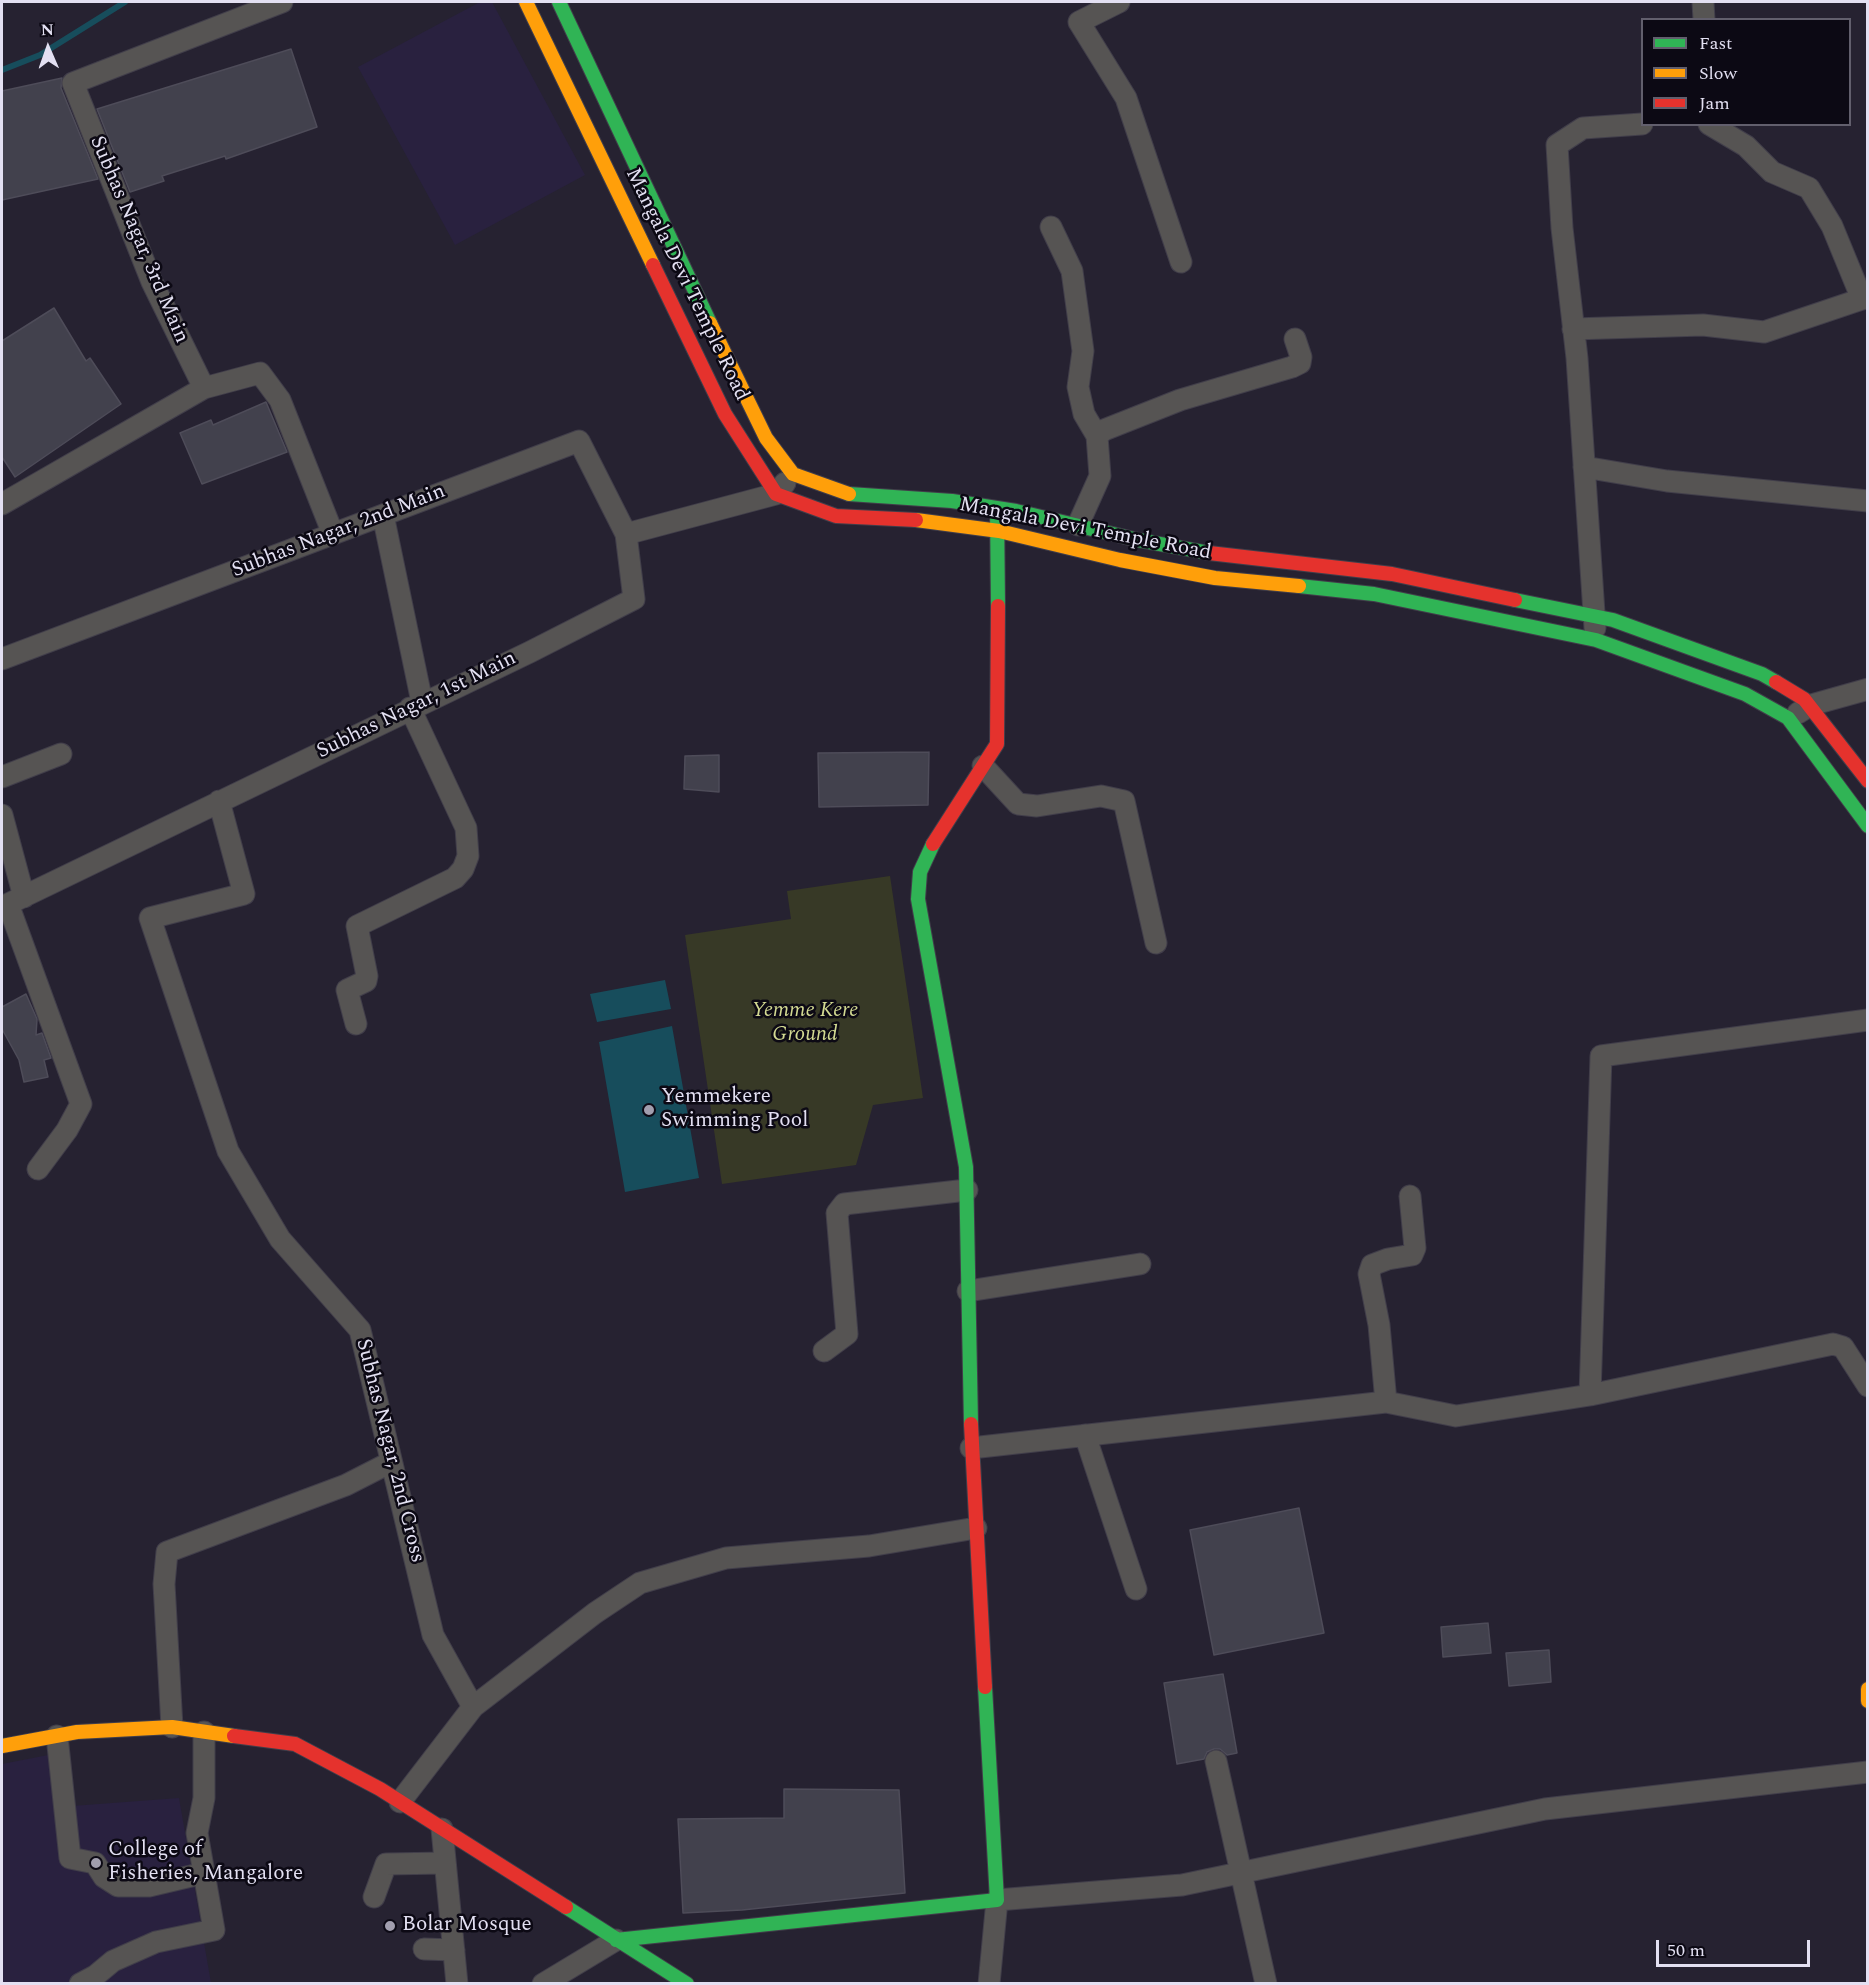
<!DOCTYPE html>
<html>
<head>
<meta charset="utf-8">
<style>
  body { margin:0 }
  #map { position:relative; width:1869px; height:1985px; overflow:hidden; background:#262231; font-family:Spectral,serif }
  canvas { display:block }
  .frame { position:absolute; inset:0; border:3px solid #e3e0f2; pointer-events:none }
  .legend { position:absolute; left:1641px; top:18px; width:210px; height:108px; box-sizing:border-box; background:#0c0914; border:2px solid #625f6d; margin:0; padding:8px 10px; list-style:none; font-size:18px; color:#e3e0f2 }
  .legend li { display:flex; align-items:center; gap:12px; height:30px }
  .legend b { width:30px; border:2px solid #625f6d }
  .north { position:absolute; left:18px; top:18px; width:60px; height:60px; -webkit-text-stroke:4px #0c0914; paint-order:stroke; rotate:358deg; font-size:16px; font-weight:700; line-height:24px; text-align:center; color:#e3e0f2 }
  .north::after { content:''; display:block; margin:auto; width:21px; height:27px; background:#e3e0f2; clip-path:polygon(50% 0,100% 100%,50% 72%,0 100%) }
  .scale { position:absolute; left:1656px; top:1940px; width:154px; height:27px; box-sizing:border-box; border:3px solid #e3e0f2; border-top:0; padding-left:8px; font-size:18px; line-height:21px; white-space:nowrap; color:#e3e0f2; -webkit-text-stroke:4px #0c0914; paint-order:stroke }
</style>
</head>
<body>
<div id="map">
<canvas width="1869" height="1985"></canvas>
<div class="frame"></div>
<ul class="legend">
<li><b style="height:8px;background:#30b455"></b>Fast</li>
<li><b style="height:8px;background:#ff9f0a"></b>Slow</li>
<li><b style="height:8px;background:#e5322d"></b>Jam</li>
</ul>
<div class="north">N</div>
<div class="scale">50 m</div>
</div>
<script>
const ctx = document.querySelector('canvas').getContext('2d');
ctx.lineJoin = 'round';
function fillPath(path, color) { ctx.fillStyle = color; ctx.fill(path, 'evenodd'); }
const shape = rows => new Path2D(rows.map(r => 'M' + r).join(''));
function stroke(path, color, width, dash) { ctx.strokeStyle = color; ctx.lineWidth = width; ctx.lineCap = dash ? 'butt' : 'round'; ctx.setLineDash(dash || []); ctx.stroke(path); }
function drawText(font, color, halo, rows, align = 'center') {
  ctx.font = font + ' Spectral,serif'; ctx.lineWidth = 5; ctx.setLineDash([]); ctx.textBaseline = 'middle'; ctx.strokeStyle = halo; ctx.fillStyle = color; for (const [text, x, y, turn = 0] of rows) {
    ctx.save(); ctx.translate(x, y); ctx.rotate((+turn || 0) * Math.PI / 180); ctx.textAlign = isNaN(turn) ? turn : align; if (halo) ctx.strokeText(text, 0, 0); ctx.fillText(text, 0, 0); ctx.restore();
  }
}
const built = shape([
  [480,2,492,2,585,175,455,245,358,67],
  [69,1751,72,1806,179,1798,211,1983,2,1984,2,1764]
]);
const green = shape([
  [890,876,923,1098,873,1105,856,1165,722,1184,685,935,791,919,787,891]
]);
const water = shape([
  [665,980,671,1009,597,1022,590,994],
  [672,1026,699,1178,625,1192,599,1042]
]);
const stream = shape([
  [2,70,40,55,125,2]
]);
const building = shape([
  [291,49,317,127,226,159,225,156,162,176,164,181,130,192,97,109,291,49],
  [62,78,61,88,98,179,2,200,2,91,62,78],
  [54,308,86,361,90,358,121,404,15,477,2,457,2,341,54,308],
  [266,402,287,452,202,484,180,433,211,420,213,425,266,402],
  [929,752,928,805,819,807,818,753,929,752],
  [719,755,719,792,684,789,685,756,719,755],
  [26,994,37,1019,36,1035,42,1033,51,1058,44,1060,48,1077,24,1082,19,1060,2,1029,2,1007,26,994],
  [1299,1508,1324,1633,1214,1655,1190,1530,1299,1508],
  [1488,1623,1491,1653,1443,1657,1441,1627,1488,1623],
  [1549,1650,1551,1682,1509,1686,1506,1653,1549,1650],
  [1223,1674,1237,1753,1227,1755,1220,1749,1214,1749,1207,1752,1204,1759,1177,1764,1164,1683,1223,1674],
  [784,1789,899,1790,905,1893,742,1910,683,1913,678,1819,784,1818,784,1789]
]);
const street = shape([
  [1119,2,1079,22,1126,98,1181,262],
  [1703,2,1704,20],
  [1709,124,1746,146,1772,172,1809,188,1832,226,1862,299],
  [1051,227,1072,271,1083,351,1078,387,1084,414,1097,436,1100,476,1078,525],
  [1573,329,1703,325,1764,332,1868,297],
  [204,388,260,373,280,400,333,534],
  [1097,436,1104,430,1180,400,1292,367,1300,363,1301,357,1295,339],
  [1584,467,1667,481,1868,501],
  [2,504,204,388,152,282,73,83,282,2],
  [383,515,422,702],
  [1595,628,1577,358,1562,228,1557,145,1583,128,1642,124],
  [2,659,579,441,626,534],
  [1798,713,1811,705,1868,689],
  [983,766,1018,804,1037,806,1101,796,1124,801,1156,943],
  [2,777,61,754],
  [219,801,244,894,150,918,228,1151,280,1239,360,1330,433,1635,473,1707,400,1802],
  [2,815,24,897],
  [8,904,81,1104,67,1130,38,1169],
  [2,907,530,652,634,599,626,534,776,494,785,483],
  [356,1024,347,990,366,981,367,976,357,926,455,878,463,869,468,856,466,828,410,708],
  [968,1291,1140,1264],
  [824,1351,847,1334,837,1213,844,1204,967,1190],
  [1590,1395,1601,1056,1868,1020],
  [1386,1402,1379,1325,1369,1274,1372,1265,1388,1259,1412,1255,1415,1248,1410,1196],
  [1085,1435,1136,1589],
  [971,1448,1386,1402,1456,1416,1590,1395,1833,1344,1843,1347,1868,1386],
  [473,1707,595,1613,640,1583,726,1558,869,1546,976,1528],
  [172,1727,164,1584,167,1552,346,1485,391,1462],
  [57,1736,70,1858,95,1863,104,1877,118,1886,149,1886,204,1873],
  [1216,1761,1266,1984],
  [442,1829,457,1984],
  [374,1897,386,1864,445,1863],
  [424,1949,454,1950],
  [80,1984,95,1976,113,1961,156,1942,214,1930,197,1833,204,1798,204,1732],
  [543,1984,616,1940],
  [989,1984,997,1900,1182,1885,1545,1809,1868,1772]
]);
const fast = shape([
  [559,2,710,323],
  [849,494,952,501,1016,511,1138,540,1209,553],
  [997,508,998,606],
  [1299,586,1374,594,1596,640,1745,694,1788,718,1868,826],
  [1515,600,1613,620,1762,674,1776,682],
  [933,844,920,872,918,899,966,1167,971,1424],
  [566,1907,687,1984],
  [616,1940,997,1900,985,1687]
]);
const slow = shape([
  [526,2,653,265],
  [710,323,766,438,793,474,849,494],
  [916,520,999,531,1120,560,1215,578,1299,586],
  [1868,1689,1868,1701],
  [2,1746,77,1732,172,1727,234,1736]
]);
const jam = shape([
  [653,265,725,414,776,494,836,516,916,520],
  [1209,553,1392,574,1515,600],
  [1776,682,1804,699,1868,781],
  [933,844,997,744,998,606],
  [971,1424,985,1687],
  [234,1736,295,1744,380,1789,566,1907]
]);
const markers = [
  [649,1110,6,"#a19eae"],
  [96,1863,6,"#a19eae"],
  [390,1926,6,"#a19eae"]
];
const streetNames = [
  ["Subhas Nagar, 3rd Main",138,240,67],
  ["Mangala Devi Temple Road",686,285,64],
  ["Mangala Devi Temple Road",1085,530,11],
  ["Subhas Nagar, 2nd Main",339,532,-21],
  ["Subhas Nagar, 1st Main",417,706,-26],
  ["Subhas Nagar, 2nd Cross",389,1451,76]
];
const parkNames = [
  ["Yemme Kere",805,1012],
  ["Ground",805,1036]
];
const poiNames = [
  ["Yemmekere",661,1098],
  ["Swimming Pool",661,1122],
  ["College of",108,1851],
  ["Fisheries, Mangalore",108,1875],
  ["Bolar Mosque",402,1926]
];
fillPath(built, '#29213f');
fillPath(green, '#373926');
fillPath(water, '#174d5c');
stroke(stream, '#174d5c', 6);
fillPath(building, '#42414d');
stroke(building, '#4e4c59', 1.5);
stroke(street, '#413e4a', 23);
stroke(fast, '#413e4a', 16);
stroke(slow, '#413e4a', 16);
stroke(jam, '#413e4a', 16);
stroke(street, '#565453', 21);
stroke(fast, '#30b455', 14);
stroke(slow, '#ff9f0a', 14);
stroke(jam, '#e5322d', 14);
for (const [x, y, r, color] of markers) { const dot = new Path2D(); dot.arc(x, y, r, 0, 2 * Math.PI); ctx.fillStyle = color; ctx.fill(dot); stroke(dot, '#0c0914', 2); }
drawText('21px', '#e3e0f2', '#0c0914', streetNames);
drawText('italic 21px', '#d3da92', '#0c0914', parkNames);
drawText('21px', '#e3e0f2', '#0c0914', poiNames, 'left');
</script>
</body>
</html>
